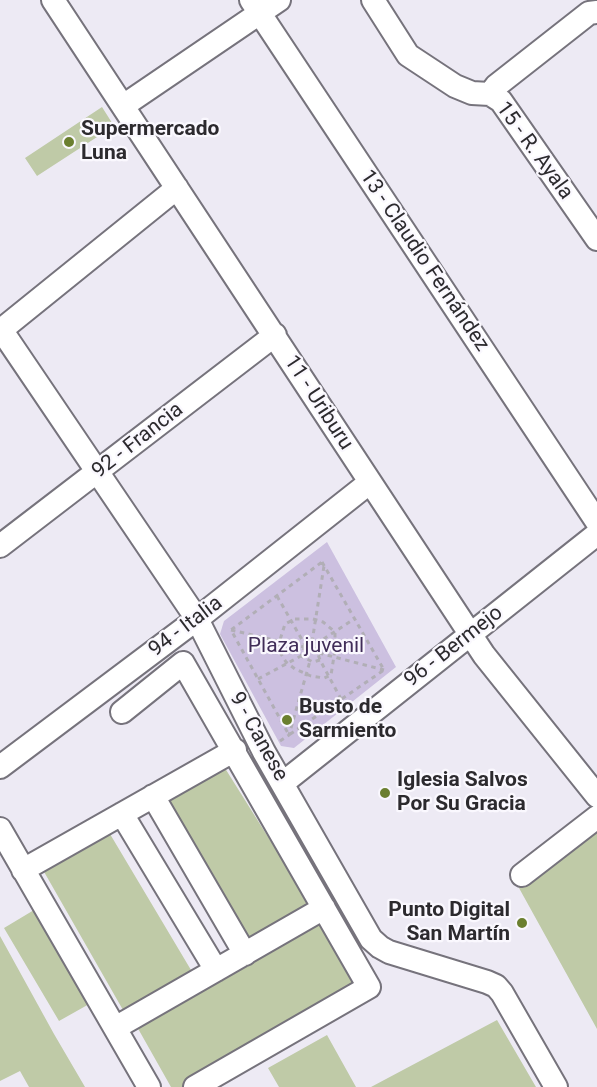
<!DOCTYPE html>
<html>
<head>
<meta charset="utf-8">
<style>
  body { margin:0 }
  canvas { display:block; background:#edeaf4 }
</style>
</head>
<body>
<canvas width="597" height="1087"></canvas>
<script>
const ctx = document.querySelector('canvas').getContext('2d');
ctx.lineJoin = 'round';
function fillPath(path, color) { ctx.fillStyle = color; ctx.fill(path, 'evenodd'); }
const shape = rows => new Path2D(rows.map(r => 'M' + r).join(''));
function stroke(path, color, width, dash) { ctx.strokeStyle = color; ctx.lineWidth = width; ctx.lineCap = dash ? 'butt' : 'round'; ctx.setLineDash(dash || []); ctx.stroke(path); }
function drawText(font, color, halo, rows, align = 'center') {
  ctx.font = font + ' Roboto,sans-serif'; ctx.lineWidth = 4.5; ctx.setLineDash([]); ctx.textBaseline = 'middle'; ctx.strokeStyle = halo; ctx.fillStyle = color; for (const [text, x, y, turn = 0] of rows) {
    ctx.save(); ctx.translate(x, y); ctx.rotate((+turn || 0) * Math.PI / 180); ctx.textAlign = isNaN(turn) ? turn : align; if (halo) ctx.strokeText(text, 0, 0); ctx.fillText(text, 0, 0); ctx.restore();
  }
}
const green = shape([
  [327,542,396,667,294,748,281,746,220,634,224,621]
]);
const building = shape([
  [102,107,114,126,37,176,25,158],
  [223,765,310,904,248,940,164,798],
  [597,827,597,1029,519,888],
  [110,834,191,970,123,1010,43,870],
  [34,910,91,1003,59,1021,4,928],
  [319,924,356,987,194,1087,171,1087,136,1025],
  [0,936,54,1034,85,1087,29,1087,20,1071,0,1081],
  [497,1020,536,1087,371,1087],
  [327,1035,356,1087,279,1087,268,1068]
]);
const path = shape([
  [322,562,384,670,289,735,231,630,322,562],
  [277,596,305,645],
  [295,619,313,619,323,622,335,632,335,650,331,675,324,678,311,676,295,669,286,662,281,654,279,643,285,624,295,619],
  [231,630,304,647],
  [312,642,324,566],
  [316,644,354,619],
  [319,653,384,670],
  [320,660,313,662,301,656,305,645,311,643,315,645,320,660,341,699],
  [258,679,301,656],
  [280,741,289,735,310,661]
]);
const minor = shape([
  [53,0,484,655,597,796],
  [251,0,597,522],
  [373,0,408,55,455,86,472,93,490,94],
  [490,94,501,101,597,239],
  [490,94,496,86,589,13,597,12],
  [123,106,279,0],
  [0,328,197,619,264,752,371,939,380,947,389,952,487,982,496,986,502,993,556,1087],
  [0,331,177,188],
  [0,546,275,335],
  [122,712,183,663,369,987,195,1087],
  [0,767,197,619,369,483],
  [283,783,597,534],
  [153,796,245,954],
  [122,814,216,970],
  [0,829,149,1087],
  [23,870,235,750],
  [522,875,597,817],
  [115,1028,324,908]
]);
const markers = [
  [69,142,6,"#6b7f2f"],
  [287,720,6,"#6b7f2f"],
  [385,793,6,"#6b7f2f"],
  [522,923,6,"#6b7f2f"]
];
const poiNames = [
  ["Supermercado",81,130],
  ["Luna",81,154],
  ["Busto de",299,708],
  ["Sarmiento",299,732],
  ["Iglesia Salvos",397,781],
  ["Por Su Gracia",397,805],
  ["Punto Digital",510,911,"right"],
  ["San Martín",510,935,"right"]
];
const streetNames = [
  ["15 - R. Ayala",534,151,54],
  ["13 - Claudio Fernández",424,261,56],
  ["11 - Uriburu",318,403,57],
  ["92 - Francia",138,441,-38],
  ["94 - Italia",186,627,-37],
  ["96 - Bermejo",454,647,-38],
  ["9 - Canese",258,737,61]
];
const parkNames = [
  ["Plaza juvenil",306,647]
];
fillPath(green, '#ccc0e0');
fillPath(building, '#bfcaa7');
stroke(minor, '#76737c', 26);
stroke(path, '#b1aeb6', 3, [4.5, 4.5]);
stroke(minor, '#fff', 22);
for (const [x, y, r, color] of markers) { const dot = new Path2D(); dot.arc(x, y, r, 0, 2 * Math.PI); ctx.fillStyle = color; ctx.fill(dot); stroke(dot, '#faf8fe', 2); }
drawText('bold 21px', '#2c2a2e', '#faf8fe', poiNames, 'left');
drawText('21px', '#2c2a2e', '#faf8fe', streetNames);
drawText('21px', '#412d59', '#faf8fe', parkNames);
</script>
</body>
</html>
